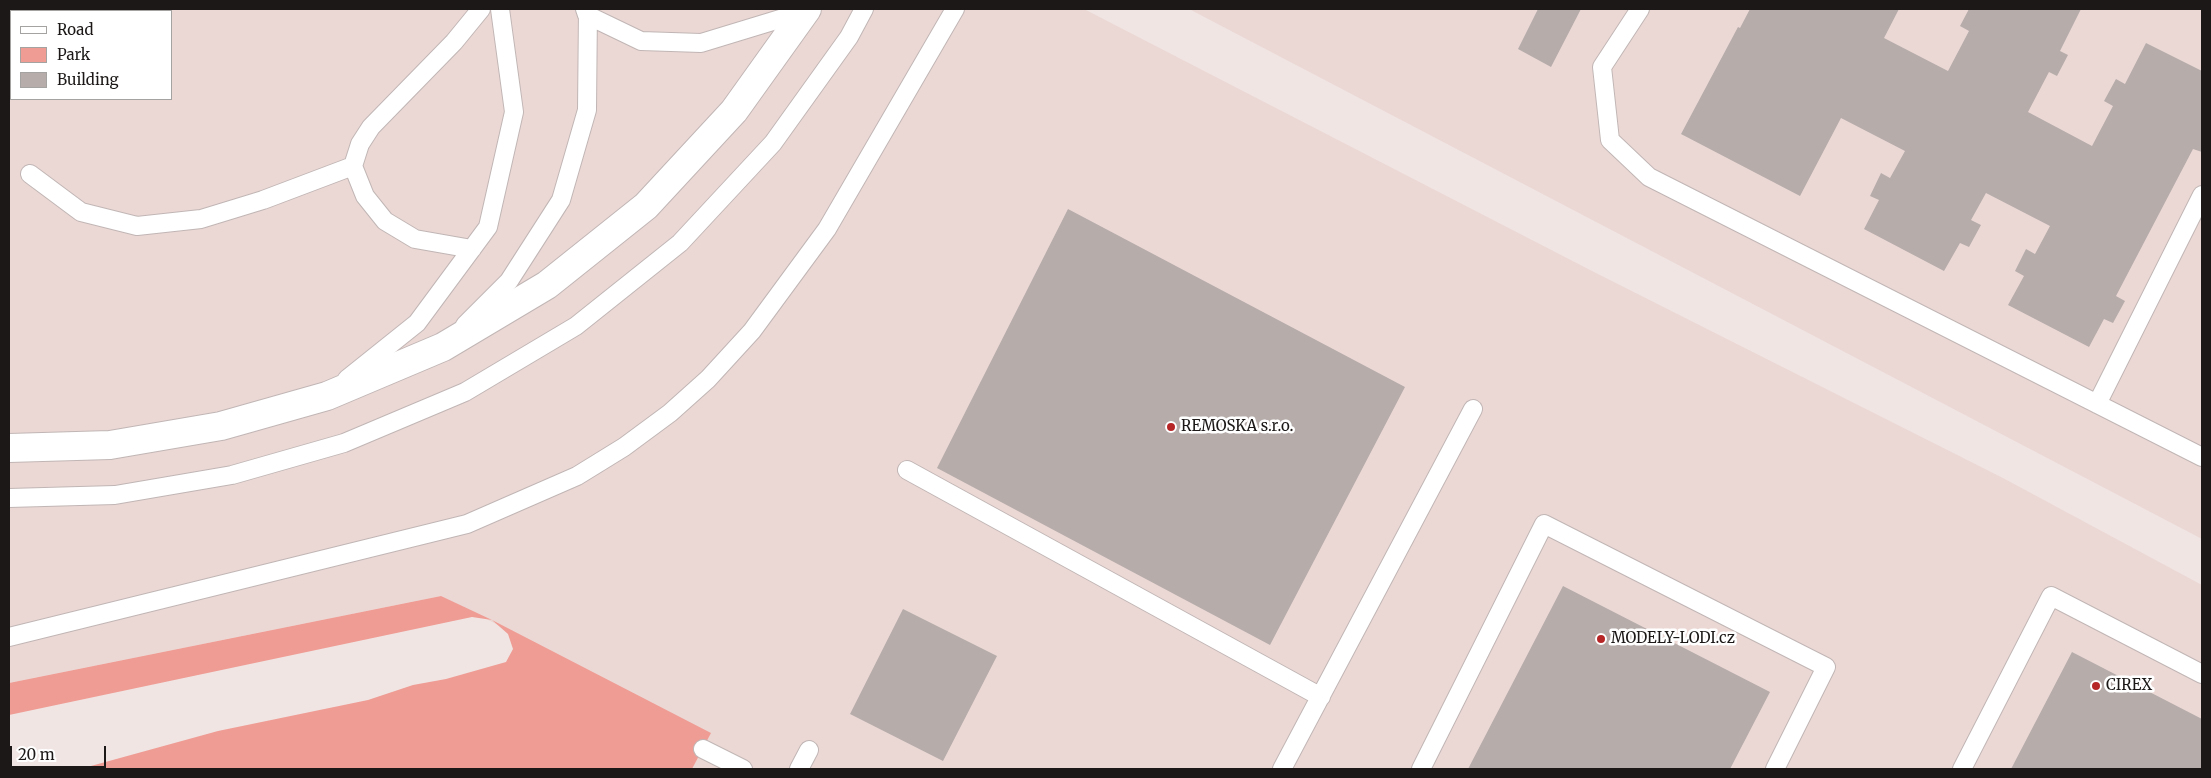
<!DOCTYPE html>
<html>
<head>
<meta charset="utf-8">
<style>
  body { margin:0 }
  #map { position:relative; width:2211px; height:778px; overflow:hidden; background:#f0e5e3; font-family:Merriweather,serif }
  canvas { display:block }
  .frame { position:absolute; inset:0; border:10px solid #1b1817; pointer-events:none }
  .legend { position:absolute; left:10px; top:10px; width:162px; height:90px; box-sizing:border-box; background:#fff; border:1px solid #a4a3a2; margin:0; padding:6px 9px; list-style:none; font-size:15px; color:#1b1817 }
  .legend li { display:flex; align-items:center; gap:10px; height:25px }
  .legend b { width:25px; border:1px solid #a4a3a2 }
  .scale { position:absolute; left:10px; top:746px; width:96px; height:22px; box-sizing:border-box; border:2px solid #1b1817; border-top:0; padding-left:6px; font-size:15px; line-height:18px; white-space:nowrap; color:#1b1817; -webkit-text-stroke:4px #fff; paint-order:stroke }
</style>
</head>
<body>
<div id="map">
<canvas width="2211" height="778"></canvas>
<div class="frame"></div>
<ul class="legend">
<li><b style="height:6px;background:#fff"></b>Road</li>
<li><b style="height:14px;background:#ef9c94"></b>Park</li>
<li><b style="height:14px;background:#b6acaa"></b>Building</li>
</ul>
<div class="scale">20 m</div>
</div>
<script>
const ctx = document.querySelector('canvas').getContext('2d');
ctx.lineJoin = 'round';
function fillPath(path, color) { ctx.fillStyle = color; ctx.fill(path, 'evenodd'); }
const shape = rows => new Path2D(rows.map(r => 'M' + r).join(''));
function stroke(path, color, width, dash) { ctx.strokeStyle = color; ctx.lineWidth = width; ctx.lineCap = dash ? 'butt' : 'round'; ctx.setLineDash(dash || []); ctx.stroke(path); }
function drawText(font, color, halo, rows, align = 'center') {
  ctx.font = font + ' Merriweather,serif'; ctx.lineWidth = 5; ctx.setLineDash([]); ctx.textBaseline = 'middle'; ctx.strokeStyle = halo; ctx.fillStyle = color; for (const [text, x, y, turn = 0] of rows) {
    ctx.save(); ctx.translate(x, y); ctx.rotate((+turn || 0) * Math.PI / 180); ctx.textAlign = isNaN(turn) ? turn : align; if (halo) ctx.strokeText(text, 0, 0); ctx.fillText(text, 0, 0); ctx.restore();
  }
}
const built = shape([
  [9,9,1084,9,1594,272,2003,478,2202,585,2202,769,692,769,710,733,441,596,9,683],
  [11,11,171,11,171,99,11,99],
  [1189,9,2202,9,2202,539]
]);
const green = shape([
  [441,596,492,620,711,733,692,769,80,769,218,731,368,700,413,685,446,679,506,662,513,649,508,634,492,620,472,617,9,715,9,683]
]);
const building = shape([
  [1538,9,1581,9,1551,67,1518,49],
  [1750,9,1899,9,1884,38,1948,71,1969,31,1960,26,1969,9,2081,9,2060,51,2068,55,2057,76,2049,72,2028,112,2092,146,2113,106,2104,101,2116,79,2125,84,2146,43,2202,71,2202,152,2193,149,2116,296,2125,301,2113,323,2104,319,2089,347,2008,305,2024,276,2015,271,2026,249,2035,254,2050,226,1986,193,1971,220,1981,225,1969,247,1960,243,1944,271,1864,229,1879,200,1870,196,1881,173,1890,178,1905,151,1841,118,1800,196,1681,134,1738,27,1740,28],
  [1068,209,1405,387,1270,645,937,468],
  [1563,586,1770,692,1730,769,1468,769],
  [903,609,997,656,943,761,850,714],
  [2072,652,2202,719,2202,769,2011,769]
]);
const lane = shape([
  [585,9,587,15,641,41,701,43,806,11],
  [1640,9,1602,67,1610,140,1649,177,2202,457],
  [30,174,81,212,137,226,201,219,263,200,353,166],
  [472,249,415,239,385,221,365,196,353,166,360,144,371,127,454,42,481,9],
  [465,325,509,281,561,200,587,110,588,9],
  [347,379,417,323,488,227,514,112,500,9],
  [2097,404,2202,195],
  [907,470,1321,697],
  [9,498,115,495,232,475,344,443,465,392,576,326,680,243,773,143,849,37,864,9],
  [9,637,467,524,577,476,624,447,670,413,708,379,752,331,827,229,955,9],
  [703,749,743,769],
  [799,769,809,750],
  [1282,769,1473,409],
  [1421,769,1544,524,1826,667,1775,769],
  [1962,769,2051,596,2202,674]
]);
const street = shape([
  [9,448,110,445,221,426,327,396,443,347,547,285,646,206,734,111,807,9]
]);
const markers = [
  [1171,427,5,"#b62627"],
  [1601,639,5,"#b62627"],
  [2096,686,5,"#b62627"]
];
const poiNames = [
  ["REMOSKA s.r.o.",1181,427],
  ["MODELY-LODI.cz",1611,639],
  ["CIREX",2106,686]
];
fillPath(built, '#ebd8d5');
fillPath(green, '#ef9c94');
fillPath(building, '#b6acaa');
stroke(lane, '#c1b6b5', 20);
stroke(street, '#c1b6b5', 30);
stroke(lane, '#fff', 18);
stroke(street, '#fff', 28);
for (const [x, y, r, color] of markers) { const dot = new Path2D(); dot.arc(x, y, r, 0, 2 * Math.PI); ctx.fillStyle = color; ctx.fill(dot); stroke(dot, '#fff', 2); }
drawText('15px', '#1b1817', '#fff', poiNames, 'left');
</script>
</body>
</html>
